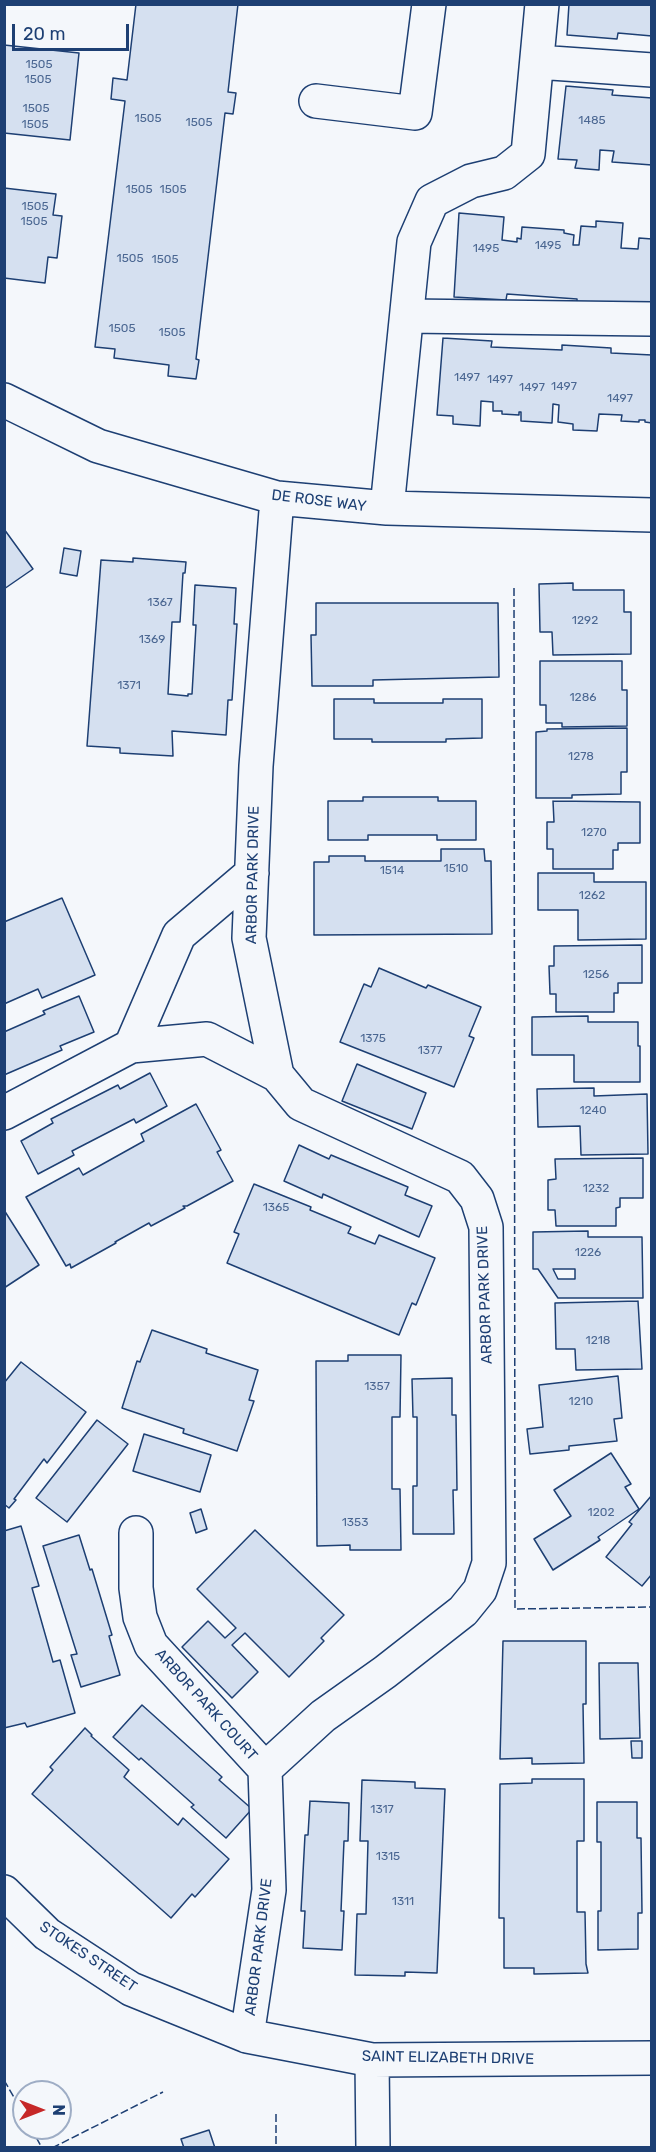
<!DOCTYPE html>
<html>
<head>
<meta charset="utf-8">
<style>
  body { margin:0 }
  #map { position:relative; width:656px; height:2152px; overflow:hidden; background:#f4f7fb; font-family:Rubik,sans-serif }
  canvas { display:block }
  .frame { position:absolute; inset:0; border:6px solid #1d3f73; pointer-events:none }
  .north { position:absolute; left:12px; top:2080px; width:60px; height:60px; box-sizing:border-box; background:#f4f7fb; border:2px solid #9eadc5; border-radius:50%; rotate:90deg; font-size:16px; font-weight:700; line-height:24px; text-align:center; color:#1d3f73 }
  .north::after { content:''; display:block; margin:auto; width:21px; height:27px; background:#c62828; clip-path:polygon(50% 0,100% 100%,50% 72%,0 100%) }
  .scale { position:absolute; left:12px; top:24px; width:117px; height:27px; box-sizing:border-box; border:3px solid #1d3f73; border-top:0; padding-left:8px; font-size:18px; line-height:21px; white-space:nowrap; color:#1d3f73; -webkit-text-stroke:4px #f4f7fb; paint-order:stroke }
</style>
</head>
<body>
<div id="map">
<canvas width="656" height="2152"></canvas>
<div class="frame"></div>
<div class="north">N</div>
<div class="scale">20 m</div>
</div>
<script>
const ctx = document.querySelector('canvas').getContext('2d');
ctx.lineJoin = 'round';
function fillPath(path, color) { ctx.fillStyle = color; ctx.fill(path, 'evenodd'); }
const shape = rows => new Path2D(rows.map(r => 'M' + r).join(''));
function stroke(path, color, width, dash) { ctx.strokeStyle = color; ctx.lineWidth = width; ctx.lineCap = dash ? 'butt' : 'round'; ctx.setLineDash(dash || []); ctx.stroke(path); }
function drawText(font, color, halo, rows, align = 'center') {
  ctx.font = font + ' Rubik,sans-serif'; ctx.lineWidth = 4.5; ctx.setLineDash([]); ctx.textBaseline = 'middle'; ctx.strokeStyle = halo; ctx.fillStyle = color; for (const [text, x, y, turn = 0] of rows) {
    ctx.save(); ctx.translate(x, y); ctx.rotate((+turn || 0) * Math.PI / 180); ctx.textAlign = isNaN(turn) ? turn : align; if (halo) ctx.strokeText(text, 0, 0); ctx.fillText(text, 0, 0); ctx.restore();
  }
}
const building = shape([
  [136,4,238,4,228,92,236,93,233,114,225,113,196,359,199,360,196,379,168,376,169,365,114,358,115,349,95,347,125,101,111,99,113,78,127,80,136,4],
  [569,4,652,4,652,36,618,33,617,39,567,35,569,4],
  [4,45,79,53,70,140,4,133,4,45],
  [566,86,613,90,612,95,652,98,652,165,612,162,614,151,600,150,599,170,575,168,577,160,558,159,566,86],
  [4,188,56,194,53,215,62,216,57,258,48,257,45,283,4,278,4,188],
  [459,213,504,217,502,240,517,242,517,238,521,239,522,227,564,230,564,233,574,235,573,245,579,245,581,226,596,227,596,221,623,223,621,248,638,249,639,238,652,239,652,304,626,302,625,308,577,305,577,299,507,294,506,300,454,297,459,213],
  [443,338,492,341,491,347,562,350,562,345,611,348,611,353,652,355,652,423,645,422,645,420,639,420,639,422,621,421,622,415,599,414,597,431,573,430,573,424,558,422,559,405,553,404,552,423,521,421,521,412,519,412,519,415,502,414,502,411,493,411,493,402,481,401,480,426,453,424,453,416,437,415,443,338],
  [4,529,33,569,4,589,4,529],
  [64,548,81,551,77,576,60,573,64,548],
  [133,558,186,562,185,573,183,573,180,622,172,622,168,694,188,696,188,694,192,694,196,625,193,625,195,585,236,588,234,624,237,624,232,700,228,700,226,735,172,731,173,756,120,753,120,748,87,746,101,560,133,562,133,558],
  [573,583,573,590,624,590,624,612,631,612,631,654,553,655,552,632,540,632,539,584,573,583],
  [316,603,498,603,499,677,373,680,373,686,312,686,311,635,316,635,316,603],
  [540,661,622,661,622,690,627,690,627,726,562,727,562,723,546,723,546,705,540,705,540,661],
  [334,699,374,699,374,703,443,703,443,699,482,699,482,738,446,739,446,742,372,742,372,739,334,739,334,699],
  [627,728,627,772,621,772,621,794,572,795,572,798,536,798,536,732,547,731,547,729,627,728],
  [363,797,438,797,438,801,476,801,476,840,437,840,437,835,368,835,368,840,328,840,328,801,363,801,363,797],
  [553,801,640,802,640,843,618,843,618,850,613,850,613,869,553,869,553,849,547,849,547,822,554,822,553,801],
  [441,849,484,849,485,861,491,861,492,934,314,935,314,862,329,862,329,856,365,856,365,861,441,861,441,849],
  [538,873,594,873,594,882,646,882,646,939,578,940,578,910,538,910,538,873],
  [62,898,95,975,42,998,38,989,4,1004,4,922,62,898],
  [642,945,642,983,618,983,618,993,614,993,614,1012,556,1012,556,994,550,994,549,966,554,966,554,946,642,945],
  [379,968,426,988,428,985,481,1007,469,1036,474,1038,454,1087,340,1042,364,984,371,987,379,968],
  [79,996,94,1032,60,1046,62,1050,4,1075,4,1032,45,1014,43,1011,79,996],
  [588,1016,588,1022,638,1022,638,1046,640,1046,640,1082,574,1082,574,1055,532,1055,532,1017,588,1016],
  [357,1064,426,1093,412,1129,342,1101,357,1064],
  [150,1073,167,1106,136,1123,134,1119,72,1151,74,1155,38,1174,21,1141,53,1123,51,1119,118,1085,120,1089,150,1073],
  [594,1088,594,1096,647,1094,648,1154,581,1155,580,1126,538,1127,537,1089,594,1088],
  [196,1104,221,1150,217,1152,233,1181,187,1206,183,1206,185,1208,151,1226,149,1223,115,1242,116,1243,71,1268,70,1264,66,1266,26,1197,79,1168,83,1175,144,1141,141,1134,196,1104],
  [299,1145,329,1159,331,1155,408,1187,405,1195,432,1206,419,1237,323,1194,322,1198,284,1181,299,1145],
  [643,1158,643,1198,620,1198,620,1207,616,1208,616,1226,556,1226,555,1210,548,1210,548,1180,556,1179,555,1159,643,1158],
  [254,1184,311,1207,310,1210,351,1227,348,1233,375,1244,379,1235,435,1258,416,1305,412,1303,399,1335,227,1263,239,1234,234,1232,254,1184],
  [4,1210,39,1265,4,1288,4,1210],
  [588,1231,588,1237,642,1237,643,1298,558,1298,538,1269,533,1269,533,1232,588,1231],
  [553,1269,575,1269,575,1279,558,1279,553,1269],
  [638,1301,642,1369,576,1370,575,1349,556,1349,555,1303,638,1301],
  [152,1330,207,1349,206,1353,258,1370,249,1400,254,1401,237,1451,183,1433,184,1429,122,1408,137,1361,140,1362,152,1330],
  [348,1355,401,1355,400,1417,392,1417,392,1489,400,1489,401,1550,350,1550,350,1545,317,1546,316,1361,348,1361,348,1355],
  [21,1362,86,1412,47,1463,44,1459,14,1499,16,1500,9,1508,4,1504,4,1383,21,1362],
  [618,1376,622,1418,614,1419,617,1441,569,1446,569,1450,530,1454,527,1429,543,1427,539,1385,618,1376],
  [452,1378,452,1415,456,1415,457,1490,453,1490,454,1534,413,1534,413,1486,417,1486,417,1417,413,1417,412,1379,452,1378],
  [97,1420,128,1444,67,1522,36,1498,97,1420],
  [144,1434,211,1455,200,1492,133,1471,144,1434],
  [611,1453,631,1484,625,1487,639,1509,598,1537,600,1540,553,1570,534,1539,571,1516,554,1490,611,1453],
  [652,1495,652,1574,642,1586,606,1557,632,1524,629,1522,652,1495],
  [201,1509,207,1529,196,1533,190,1513,201,1509],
  [21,1526,39,1586,32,1588,53,1662,60,1660,75,1713,27,1727,25,1723,4,1728,4,1531,21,1526],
  [255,1530,344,1615,321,1638,324,1641,289,1677,245,1633,232,1645,258,1672,232,1698,182,1647,208,1621,225,1638,236,1628,197,1589,255,1530],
  [79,1535,90,1570,92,1569,112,1635,109,1636,120,1675,81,1687,71,1655,77,1654,43,1546,79,1535],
  [503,1641,586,1641,586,1704,583,1704,584,1763,532,1764,532,1758,500,1759,503,1641],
  [599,1663,638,1663,640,1738,600,1739,599,1663],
  [142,1705,222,1777,219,1780,252,1809,226,1838,191,1807,194,1805,141,1758,139,1760,113,1737,142,1705],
  [85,1728,92,1735,91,1736,129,1770,124,1777,178,1825,183,1818,229,1859,195,1897,192,1894,171,1918,32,1794,53,1770,50,1767,85,1728],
  [631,1741,642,1741,642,1758,632,1758,631,1741],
  [532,1779,584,1779,584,1841,577,1841,577,1912,585,1912,586,1964,588,1973,534,1974,534,1968,504,1968,504,1918,499,1918,500,1784,532,1783,532,1779],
  [362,1780,415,1782,415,1788,445,1789,437,1973,405,1972,405,1976,355,1975,357,1914,366,1914,368,1841,360,1841,362,1780],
  [310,1801,349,1803,348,1841,344,1841,341,1911,344,1911,342,1950,303,1948,305,1911,301,1911,305,1835,308,1835,310,1801],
  [597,1802,637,1802,637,1838,641,1838,642,1913,638,1913,638,1949,598,1950,598,1911,601,1911,601,1842,597,1842,597,1802],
  [209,2130,215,2148,184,2148,181,2139,209,2130]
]);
const minor = shape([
  [537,62,652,70],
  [316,101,415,113,429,4],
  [407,316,652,319],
  [4,400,98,446,277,498,387,508,652,515],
  [387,508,414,242,432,201,471,181,504,173,528,154,542,4],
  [252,873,179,935,131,1046,207,1039,277,1075],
  [4,1113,131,1046],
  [136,1533,136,1588,140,1617,151,1645,265,1769],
  [4,1892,47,1934,131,1989,247,2036,372,2060,652,2058],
  [247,2036,269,1890,265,1769,323,1716,385,1672,463,1611,480,1590,489,1563,486,1227,477,1199,460,1177,301,1104,277,1075,249,938,256,766,277,498],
  [372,2060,373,2148]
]);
const fence = shape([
  [514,588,515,1609,652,1607],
  [4,2080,24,2115],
  [276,2114,276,2148],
  [31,2128,42,2148],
  [52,2148,163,2092]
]);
const numberNames = [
  ["1505",39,65],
  ["1505",38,80],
  ["1505",36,109],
  ["1505",148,119],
  ["1485",592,121],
  ["1505",199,123],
  ["1505",35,125],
  ["1505",139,190],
  ["1505",173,190],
  ["1505",35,207],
  ["1505",34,222],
  ["1495",548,246],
  ["1495",486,249],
  ["1505",130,259],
  ["1505",165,260],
  ["1505",122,329],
  ["1505",172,333],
  ["1497",467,378],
  ["1497",500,380],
  ["1497",564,387],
  ["1497",532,388],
  ["1497",620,399],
  ["1367",160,603],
  ["1292",585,621],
  ["1369",152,640],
  ["1371",129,686],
  ["1286",583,698],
  ["1278",581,757],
  ["1270",594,833],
  ["1510",456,869],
  ["1514",392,871],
  ["1262",592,896],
  ["1256",596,975],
  ["1375",373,1039],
  ["1377",430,1051],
  ["1240",593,1111],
  ["1232",596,1189],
  ["1365",276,1208],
  ["1226",588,1253],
  ["1218",598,1341],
  ["1357",377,1387],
  ["1210",581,1402],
  ["1202",601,1513],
  ["1353",355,1523],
  ["1317",382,1810],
  ["1315",388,1857],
  ["1311",403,1902]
];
const streetNames = [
  ["DE ROSE WAY",319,501,7],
  ["ARBOR PARK DRIVE",253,875,-89],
  ["ARBOR PARK DRIVE",485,1295,-92],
  ["ARBOR PARK COURT",206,1705,48],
  ["ARBOR PARK DRIVE",259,1947,-83],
  ["STOKES STREET",88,1957,34],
  ["SAINT ELIZABETH DRIVE",448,2058,1]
];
fillPath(building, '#d5e0f0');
stroke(building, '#1d3f73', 1.5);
stroke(minor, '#1d3f73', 36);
stroke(minor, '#f4f7fb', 33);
stroke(fence, '#1d3f73', 1.5, [8, 3]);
drawText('12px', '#4b6792', null, numberNames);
drawText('15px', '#1d3f73', '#f4f7fb', streetNames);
</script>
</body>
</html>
